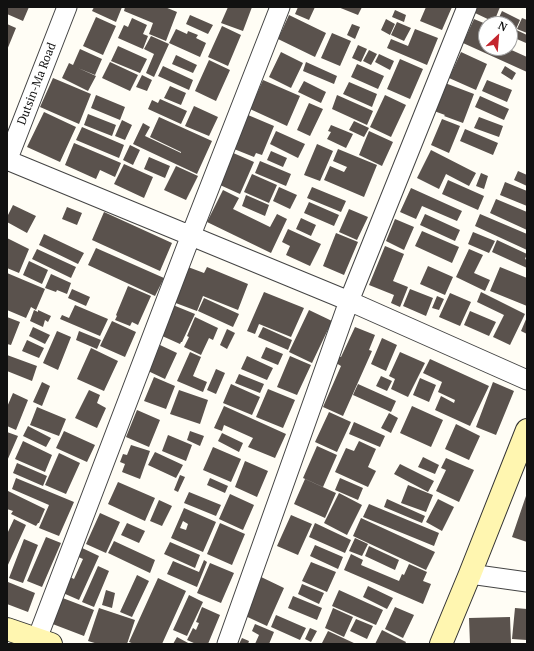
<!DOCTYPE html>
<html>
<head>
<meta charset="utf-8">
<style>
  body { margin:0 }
  #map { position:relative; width:534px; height:651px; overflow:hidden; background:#fffdf5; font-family:"PT Serif",serif }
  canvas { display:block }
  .frame { position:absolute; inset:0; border:8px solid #111; pointer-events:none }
  .north { position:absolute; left:478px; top:16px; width:40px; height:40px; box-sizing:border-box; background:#fff; border:1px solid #a0a0a0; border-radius:50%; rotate:26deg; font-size:11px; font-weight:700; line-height:16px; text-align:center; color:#111 }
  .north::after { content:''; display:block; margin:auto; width:14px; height:18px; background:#c4262e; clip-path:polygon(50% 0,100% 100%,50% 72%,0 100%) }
</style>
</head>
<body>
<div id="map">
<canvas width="534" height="651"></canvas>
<div class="frame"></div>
<div class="north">N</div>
</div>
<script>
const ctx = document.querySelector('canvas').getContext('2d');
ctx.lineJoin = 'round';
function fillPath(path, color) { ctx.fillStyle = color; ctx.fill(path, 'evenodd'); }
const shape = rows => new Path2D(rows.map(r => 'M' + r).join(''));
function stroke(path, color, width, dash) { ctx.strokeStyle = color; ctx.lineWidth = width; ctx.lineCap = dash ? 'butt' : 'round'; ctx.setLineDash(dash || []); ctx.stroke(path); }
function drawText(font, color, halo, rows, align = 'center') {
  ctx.font = font + ' "PT Serif",serif'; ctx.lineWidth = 4; ctx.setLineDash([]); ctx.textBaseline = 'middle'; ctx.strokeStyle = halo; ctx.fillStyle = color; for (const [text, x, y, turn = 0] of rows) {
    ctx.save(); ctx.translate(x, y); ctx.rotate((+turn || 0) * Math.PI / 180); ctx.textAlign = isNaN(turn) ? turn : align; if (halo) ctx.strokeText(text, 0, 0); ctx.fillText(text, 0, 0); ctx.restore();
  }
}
const building = shape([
  [7,7,29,7,23,21,7,14],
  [94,7,122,7,116,22,92,11],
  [125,7,165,7,177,12,166,41,149,34,153,23,124,11],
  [228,7,252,7,243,31,221,23],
  [298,7,315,7,309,20,295,14],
  [338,7,362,7,358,15],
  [426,7,452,7,442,30,420,21],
  [477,7,500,7,494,22,475,13],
  [395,10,406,15,404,22,392,17],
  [502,11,520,20,516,29,510,26,510,24,500,24,497,22],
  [190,15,213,25,208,34,186,24],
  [289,15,326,33,315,57,278,39],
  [96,17,116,26,103,55,83,46],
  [132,18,147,25,143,34,148,36,143,49,118,38,124,25,128,27],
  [522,18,527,20,527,33,517,29],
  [386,19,395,24,390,35,381,30],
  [474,19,486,24,486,48,507,48,527,57,527,72,463,43],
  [397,22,411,28,404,41,391,35],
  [7,24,16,28,7,50],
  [352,24,360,27,355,39,347,35],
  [222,26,241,35,228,66,208,57],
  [510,27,527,35,527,40,526,43,510,36],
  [176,29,187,34,188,31,198,35,196,38,206,43,200,57,169,43],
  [415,29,438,38,427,65,387,48,391,39,408,46],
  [332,33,351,41,340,66,321,58],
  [151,36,169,44,154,77,146,73,154,54,144,49],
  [358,45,367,49,361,62,352,58],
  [118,46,147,59,140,73,111,61],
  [80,49,102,59,95,75,78,68,96,76,88,91,62,78,69,63,73,65],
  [369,50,377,54,371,65,363,61],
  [281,52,303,63,291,88,269,77],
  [461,52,487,64,476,90,449,78],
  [379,54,394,61,390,70,375,62],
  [176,55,197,65,193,73,172,64],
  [400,59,423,69,410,99,387,89],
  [209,60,230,70,216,101,195,91],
  [110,62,138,75,130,91,102,78],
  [306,62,337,76,334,84,303,71],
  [357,64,384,76,378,89,351,77],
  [163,66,193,80,189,90,158,76],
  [505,66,516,73,512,80,501,73],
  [142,75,152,80,147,91,136,87],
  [53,78,91,94,79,124,40,107],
  [263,80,300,96,287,126,250,109],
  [487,80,512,90,507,102,482,91],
  [304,81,326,92,321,103,298,92],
  [349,82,377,94,372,107,343,94],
  [445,83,474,94,463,123,444,116,445,115,434,111],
  [170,86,186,93,181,105,164,98],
  [96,95,125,107,120,120,91,108],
  [337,95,373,111,367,125,332,109],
  [385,95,406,105,391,137,370,127],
  [480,96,509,109,504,120,475,107],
  [160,99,187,111,181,124,148,109,152,100,158,103],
  [309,103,323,109,310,136,297,130],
  [194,106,218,117,209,136,185,126],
  [44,112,76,127,60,162,27,147],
  [88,114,116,125,112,136,84,125],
  [248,115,274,126,262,155,256,153,254,157,234,149],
  [159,117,212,141,197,174,133,144,143,123,150,127,145,136,181,153,181,152,150,137],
  [479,117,503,126,499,137,474,128],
  [442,119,460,126,449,153,431,145],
  [122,120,132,125,125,140,115,136],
  [354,121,369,128,364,137,349,130],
  [331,125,353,134,346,148,327,139,331,132,328,131],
  [82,127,124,145,119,158,76,140],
  [465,129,498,143,493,155,460,141],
  [276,131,305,144,298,158,270,144],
  [369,131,393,142,382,166,359,155],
  [74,143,121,163,115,177,100,170,96,179,65,165],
  [317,144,333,151,320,181,304,175],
  [130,145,140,150,133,165,123,160],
  [338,149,377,165,364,197,324,180,330,166,344,172,347,167,333,161],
  [431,150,476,173,469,186,446,174,439,189,417,178],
  [271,151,287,158,283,167,267,160],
  [231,152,254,162,240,194,220,185,223,168,227,170,231,159,228,158],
  [149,157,170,166,165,178,144,169],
  [260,161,291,174,286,186,255,173],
  [124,164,153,177,144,198,114,184],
  [176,166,198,176,186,200,164,190],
  [518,171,527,175,527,186,514,180],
  [481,173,488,176,484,189,476,186],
  [252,174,277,185,269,203,244,192],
  [448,180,484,196,478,210,442,194],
  [505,182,527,191,527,206,500,195],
  [279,187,297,195,290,209,273,201],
  [312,187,346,201,341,212,307,198],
  [411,188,462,211,457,221,422,206,416,219,400,212],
  [223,190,239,198,233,209,270,227,277,214,287,219,271,253,207,222],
  [246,195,269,205,265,216,242,206],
  [496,199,527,212,527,230,490,213],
  [309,202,339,215,334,226,304,213],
  [13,205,36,216,27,233,7,222,7,217],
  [67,207,82,213,77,225,62,219],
  [349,209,368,217,357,240,339,232],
  [104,212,172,243,160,271,92,240],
  [425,214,460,230,455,241,420,225],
  [480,214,527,234,527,250,475,226],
  [301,218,316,225,311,236,296,229],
  [395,219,414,227,404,250,386,241],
  [288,229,321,244,310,266,286,255,290,246,282,242],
  [422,231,459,247,452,263,415,246],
  [473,232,495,241,489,253,468,244],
  [336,233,358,242,344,275,323,266],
  [44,234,84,253,78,264,39,245],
  [7,238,29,249,19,273,7,268],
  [497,240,527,254,525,259,527,260,527,268,492,252],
  [385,246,404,254,393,281,408,287,400,307,391,303,394,295,369,285],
  [96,248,164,278,155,296,88,265],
  [37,249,76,267,71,278,32,259],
  [469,249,483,255,474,273,490,280,485,291,456,277],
  [29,261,48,270,42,284,23,275],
  [428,266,453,277,445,295,420,284],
  [188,267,204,273,207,267,248,284,238,310,203,296,197,311,173,302],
  [500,267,527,278,527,306,490,291],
  [7,273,45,289,36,310,31,307,26,318,7,310],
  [51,274,71,283,67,294,57,290,56,292,45,288],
  [128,286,151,296,138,325,132,322,130,326,115,320,117,316,116,315],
  [72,289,90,297,86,306,68,298],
  [410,289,433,298,426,316,403,306],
  [264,292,304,308,291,337,259,324,255,334,247,331],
  [481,292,525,314,510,345,493,337,504,315,477,302],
  [450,293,471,302,460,326,439,317],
  [437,296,444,299,439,310,432,308],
  [204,298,239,314,233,327,198,311],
  [75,305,108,319,100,336,60,319,62,315,69,318],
  [173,305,195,314,182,342,181,342,180,344,160,335],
  [34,310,38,312,38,310,51,316,48,322,45,320,43,327,30,321],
  [309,310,332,321,312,363,289,352],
  [470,311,496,322,489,336,464,325],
  [7,317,20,322,11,345,7,344],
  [195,317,218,328,213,340,209,338,201,355,184,347,189,337,187,336],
  [527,317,527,334,521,331],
  [112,321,136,332,125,357,100,346],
  [33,327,50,335,45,344,29,336],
  [263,327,292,340,288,350,258,337],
  [355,327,375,335,369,350,372,351,343,416,323,407,341,366,336,363,339,357,341,357],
  [227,329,235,333,227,349,220,345],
  [57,331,71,337,58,370,43,363],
  [79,331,101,340,97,349,76,340],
  [382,338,397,345,386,371,371,364],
  [27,340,44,348,39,358,22,351],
  [160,345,177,353,165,379,148,371],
  [266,347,283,354,278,365,261,358],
  [91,348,118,361,104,391,77,379],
  [190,352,201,357,193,376,207,382,203,392,177,381],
  [400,352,425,363,408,397,391,389,395,379,389,376],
  [7,355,37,366,32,381,7,371],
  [247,356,273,368,267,380,241,369],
  [290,356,311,365,297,395,277,387],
  [430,359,489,386,470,426,435,410,441,396,454,403,455,400,438,392,442,382,423,373],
  [216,369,225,373,216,394,207,390],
  [239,374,264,384,260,393,235,383],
  [381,376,392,381,387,391,376,386],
  [154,377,175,386,166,409,144,401],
  [420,378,436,385,429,402,413,395],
  [42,382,50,386,42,406,33,402],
  [493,382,514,391,496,435,476,427],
  [231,384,260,397,252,415,223,403],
  [358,384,396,401,391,412,353,395],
  [268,389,295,400,283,428,256,417],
  [89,390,100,395,97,403,106,408,97,428,75,418],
  [179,390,208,400,200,424,170,414],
  [13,393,28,400,16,430,7,426,7,407],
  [224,406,286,434,275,458,248,447,253,438,224,425,222,431,214,428],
  [412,406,443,420,431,447,400,433],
  [37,407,66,419,59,436,30,425],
  [137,410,160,420,149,447,126,437],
  [329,412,351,422,337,452,315,442],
  [389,413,398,418,391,433,381,428],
  [354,422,385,436,380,447,349,434],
  [456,424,480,436,469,460,445,449],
  [28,426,51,438,46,447,23,436],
  [64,431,95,445,87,462,56,448],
  [190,431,204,436,200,446,187,440],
  [7,432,18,436,7,461],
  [222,433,243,443,239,452,218,441],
  [168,435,192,445,186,461,162,451],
  [23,441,52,455,45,472,15,459],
  [359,441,376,449,368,467,376,471,368,487,335,472,346,448,354,451],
  [131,445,150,451,140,479,122,472,125,464,120,462,123,454,127,455],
  [317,446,337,455,323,487,303,478],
  [213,447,241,459,231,482,203,470],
  [155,452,183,465,176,478,148,465],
  [59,453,80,463,66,494,45,485],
  [423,457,439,465,435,474,418,467],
  [446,458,474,470,459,502,436,491,446,470,441,468],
  [245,461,268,471,257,497,235,487],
  [17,463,47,476,43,486,13,473],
  [400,464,434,481,428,492,394,474],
  [180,475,185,477,178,492,174,490],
  [16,478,74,502,59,536,39,528,49,505,12,489],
  [210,478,228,486,225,493,207,485],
  [340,478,363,488,358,500,335,490],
  [305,479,336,493,325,518,294,504],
  [118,482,155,498,145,521,108,504],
  [408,485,433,495,426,512,401,503],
  [8,491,45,509,39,523,38,523,36,526,11,514,13,511,7,509],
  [189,492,221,505,216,516,184,503],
  [339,493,362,505,347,535,324,523],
  [527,493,527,542,512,537],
  [230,494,254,505,243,530,219,519],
  [387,499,425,516,422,523,384,507],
  [438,499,454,507,442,531,426,522],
  [159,500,172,506,162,526,150,521],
  [369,504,439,533,434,546,363,517],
  [184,508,216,522,203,552,171,538],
  [183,521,188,524,186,530,180,528],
  [100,513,120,522,106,553,86,544],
  [291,515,312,524,298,555,277,546],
  [361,518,435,552,426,570,353,536],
  [14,519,26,525,7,567,7,534],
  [127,523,145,531,139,543,121,535],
  [220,523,245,534,232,565,207,554],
  [315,523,351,540,345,553,309,537],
  [46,537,61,543,42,587,27,581],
  [355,538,368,544,362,556,349,551],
  [24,539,38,545,23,583,9,578],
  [114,541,155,560,150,573,108,553],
  [170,542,200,555,195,568,164,554],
  [315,545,343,557,338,569,310,556],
  [369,546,399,560,395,570,365,556],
  [80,547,99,556,79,600,63,593,70,577,74,579,83,559,76,556],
  [351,554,363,560,361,565,399,581,402,574,404,575,409,564,427,572,423,581,431,584,423,604,344,570],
  [204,560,207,562,197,587,167,574,173,561,199,572],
  [311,562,336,572,327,592,302,581],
  [210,563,234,573,221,603,197,593],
  [98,566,109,571,94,607,82,602],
  [137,575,149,581,132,617,120,612],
  [259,576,284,588,267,626,241,614],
  [158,578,186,591,162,644,134,644,129,642],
  [8,582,35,593,28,612,7,604],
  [302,584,324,593,319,604,298,594],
  [368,586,393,598,387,609,363,597],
  [106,590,115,593,112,608,102,605],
  [339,590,383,610,376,625,332,606],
  [189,595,203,602,187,636,173,630],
  [293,596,322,608,317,620,288,608],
  [60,597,94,610,84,636,50,623],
  [202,607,220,615,208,644,196,644,187,640,193,628,196,630,199,623,196,622],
  [395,607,414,615,403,638,385,629],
  [99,608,135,620,127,644,98,644,88,641],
  [333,608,353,617,344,637,325,628],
  [515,608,527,609,527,640,512,639],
  [276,615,306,628,300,640,271,627],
  [510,617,511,643,470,644,469,618],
  [356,619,373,626,367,639,350,631],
  [255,624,274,632,269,644,255,644,259,635,252,631],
  [310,628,317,631,311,642,305,639],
  [382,630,406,642,405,644,375,644],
  [328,631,356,644,322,643],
  [177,637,190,644,173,644],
  [242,638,249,641,248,644,239,644]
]);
const street = shape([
  [7,160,349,301,527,380],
  [7,161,67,7],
  [470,574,527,582],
  [37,639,191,235,280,7],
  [227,644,349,301,467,7]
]);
const secondary = shape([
  [7,629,51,644],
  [441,644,470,574,527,430]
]);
const streetNames = [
  ["Dutsin-Ma Road",37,84,-69]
];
fillPath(building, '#5a524d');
stroke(street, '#444', 21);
stroke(secondary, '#333', 24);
stroke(street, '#fff', 19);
stroke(secondary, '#fff6b0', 22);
drawText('12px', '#111', '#fff', streetNames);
</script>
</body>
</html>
